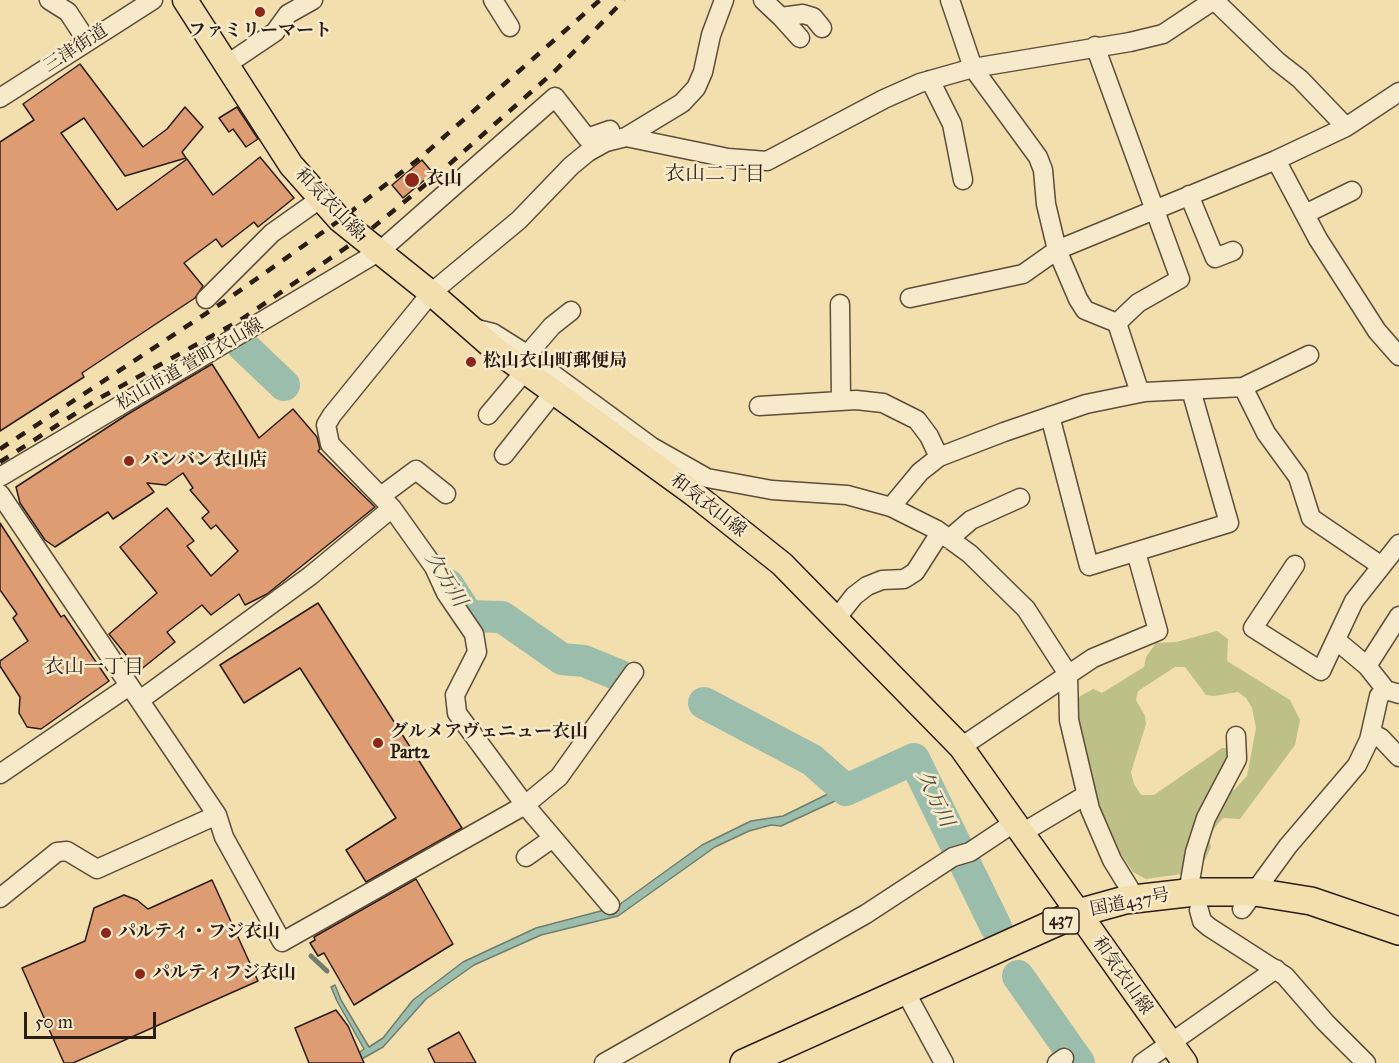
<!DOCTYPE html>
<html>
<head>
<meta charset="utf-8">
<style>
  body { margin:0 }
  #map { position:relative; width:1399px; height:1063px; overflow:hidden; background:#f2dfad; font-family:"IM FELL Great Primer",serif }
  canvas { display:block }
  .scale { position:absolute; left:24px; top:1012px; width:132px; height:27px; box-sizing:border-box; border:3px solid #2b1c14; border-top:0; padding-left:8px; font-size:18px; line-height:21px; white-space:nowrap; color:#2b1c14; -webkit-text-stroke:4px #f7eaca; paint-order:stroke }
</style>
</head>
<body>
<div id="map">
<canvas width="1399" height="1063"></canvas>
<div class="scale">50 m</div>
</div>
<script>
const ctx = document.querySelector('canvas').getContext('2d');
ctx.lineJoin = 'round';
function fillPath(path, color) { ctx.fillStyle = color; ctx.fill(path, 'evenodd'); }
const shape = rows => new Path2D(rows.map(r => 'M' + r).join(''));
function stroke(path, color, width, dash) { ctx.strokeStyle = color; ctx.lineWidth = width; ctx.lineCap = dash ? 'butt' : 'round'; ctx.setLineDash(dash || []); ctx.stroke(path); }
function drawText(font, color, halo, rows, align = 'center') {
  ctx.font = font + ' "IM FELL Great Primer","Noto Serif JP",serif'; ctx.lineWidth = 5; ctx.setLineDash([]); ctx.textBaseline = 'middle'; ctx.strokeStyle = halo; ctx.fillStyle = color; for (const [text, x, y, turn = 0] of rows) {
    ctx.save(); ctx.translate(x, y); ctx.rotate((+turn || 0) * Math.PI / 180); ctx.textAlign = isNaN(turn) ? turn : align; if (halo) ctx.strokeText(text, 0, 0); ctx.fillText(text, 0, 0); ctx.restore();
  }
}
const green = shape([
  [1217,631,1228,639,1227,661,1290,700,1300,720,1295,745,1240,819,1223,818,1208,836,1211,847,1205,860,1181,874,1146,879,1133,872,1111,839,1094,793,1076,719,1077,698,1093,689,1102,693,1144,667,1146,657,1156,643,1176,642],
  [1175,667,1185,667,1206,695,1214,696,1238,692,1246,698,1252,708,1256,728,1247,776,1234,790,1227,790,1216,782,1220,770,1229,760,1229,748,1222,748,1154,795,1141,795,1134,784,1131,772,1146,724,1145,716,1136,700,1138,691]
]);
const water = shape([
  [840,788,848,795,781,826,771,825,749,831,715,847,618,916,541,935,474,965,426,999,383,1047,360,1060,357,1054,364,1049,337,1001,331,987,335,985,341,1000,369,1047,383,1038,413,1000,463,962,536,928,616,907,702,845,751,821,783,816,840,788]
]);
const stream = shape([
  [311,956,327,971]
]);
const river = shape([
  [243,346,284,385],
  [448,585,468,616,502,617,562,659,584,661,621,676],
  [704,703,812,760,846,790,914,759,996,927],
  [1018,976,1079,1063]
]);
const building = shape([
  [80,64,143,147,167,129,185,107,203,127,182,152,186,158,125,176,84,118,61,133,117,210,187,159,213,195,260,157,294,198,258,227,254,222,222,247,216,239,184,263,203,286,195,298,82,373,84,377,0,431,0,142,34,120,23,104,80,64],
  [237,107,258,139,246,147,233,129,229,132,219,118,237,107],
  [422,160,433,173,403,198,392,185,422,160],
  [212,364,259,438,293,409,317,437,320,449,318,451,375,507,267,594,245,605,239,594,211,615,202,605,167,632,175,642,139,671,109,634,157,593,120,547,167,508,194,541,187,546,211,576,238,551,216,525,211,529,202,518,209,512,190,490,193,488,183,473,166,485,147,483,154,492,113,519,108,512,55,547,45,540,20,503,16,487,128,414,212,364],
  [0,523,61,617,64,615,109,681,41,729,27,727,19,713,20,697,0,666,0,661,28,641,13,618,17,614,0,590,0,523],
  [318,603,462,828,366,882,346,850,396,818,300,668,244,703,220,665,318,603],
  [416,879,453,944,354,1005,324,953,318,956,310,943,315,940,314,937,416,879],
  [212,880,258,981,73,1063,64,1063,22,968,85,941,94,908,124,895,137,900,148,909,212,880],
  [336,1010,348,1026,364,1063,309,1063,295,1028,336,1010],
  [459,1032,476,1063,435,1063,428,1049,459,1032]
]);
const minor = shape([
  [49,0,68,12,87,41],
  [493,0,510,27],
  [763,0,781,17,803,14,813,17,822,28],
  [950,0,973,68,1038,157,1043,170,1046,204,1057,250,1078,299,1085,310,1117,323],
  [781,17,800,38],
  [1095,46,1180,279,1138,303,1117,323,1140,393],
  [226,65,275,32,288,14,313,0],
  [930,80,952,124,963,180],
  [1399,92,1346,127,1276,160,1318,239,1377,331,1399,356],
  [0,98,153,0],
  [626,137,728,158,767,161,884,99,920,83,973,68,1130,42,1163,34,1214,0,1277,61,1300,79,1346,127],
  [1189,195,1215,258,1233,251],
  [1305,214,1352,191],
  [910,298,1023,274,1057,250,1276,160],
  [206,299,272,233,320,199],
  [840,304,841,401],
  [477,329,493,333,520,350,652,447,707,478,772,490,847,495,891,507,937,530,970,554,1026,609,1068,674,1069,720,1090,809,1112,860,1136,899],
  [527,355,552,326,571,311],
  [1243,387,1309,355],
  [759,406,856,400,883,403,917,420,929,436,939,457],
  [488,415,525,371],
  [1050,416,1089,566,1229,523,1191,390],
  [504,455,554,392],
  [0,477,380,251,555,97,587,138,610,130],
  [0,494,217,815,224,837,282,942,525,805,559,777,634,672],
  [381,496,416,470,446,494],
  [891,507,920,472,939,457,1004,432,1086,404,1145,392,1243,387,1266,433,1298,477,1311,518,1380,565],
  [949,539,971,520,1020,498],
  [1295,565,1253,628,1321,671,1354,601,1399,544],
  [836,619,854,596,867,586,882,580,904,579,915,572,940,533],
  [1336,640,1367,666,1386,690],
  [1367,666,1399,616],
  [140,700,310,576,392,508],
  [1371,733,1381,738,1399,757],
  [961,747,1093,658,1158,631,1136,552],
  [0,774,129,686],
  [1022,833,1086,795],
  [526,857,553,838],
  [1188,893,1195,852,1206,818,1237,759,1236,736],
  [0,898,57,852,67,851,97,869,217,815],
  [610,905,525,805,457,713,455,695,477,652,474,634,446,593,434,567,392,508,330,444,326,425,332,415,431,293,519,220,571,166,588,152,606,142,626,137,682,103,696,88,703,72,711,35,724,0],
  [1242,909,1288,846,1357,765,1369,740,1379,696,1386,690,1399,694],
  [1199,910,1202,921,1209,927,1285,976,1325,1022,1366,1063],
  [905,991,944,1063],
  [604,1063,866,914,953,857,970,852,1015,822],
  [1057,1063,1064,1058],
  [1142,1063,1276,969]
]);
const major = shape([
  [185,0,291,165,340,220,431,293,496,350,694,494,782,564,961,747,1185,1063]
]);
const highway = shape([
  [744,1063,1046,927,1078,913,1125,900,1195,892,1255,892,1311,901,1399,931]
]);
const rail = shape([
  [0,449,225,301,340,220,420,158,600,0],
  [0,462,98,399,239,321,360,238,436,176,556,70,624,0]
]);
const markers = [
  [260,12,6,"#8f2418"],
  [412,180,8,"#8f2418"],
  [471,362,6,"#8f2418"],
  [129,461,6,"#8f2418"],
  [378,743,6,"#8f2418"],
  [106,933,6,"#8f2418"],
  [140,974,6,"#8f2418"]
];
const shields = [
  [1061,921,36]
];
const shieldNames = [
  ["437",1061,921]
];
const poiNames = [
  ["ファミリーマート",260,32,"center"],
  ["衣山",426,180],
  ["松山衣山町郵便局",483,362],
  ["バンバン衣山店",141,461],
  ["グルメアヴェニュー衣山",390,733],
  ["Part2",390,754],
  ["パルティ・フジ衣山",118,933],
  ["パルティフジ衣山",152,974]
];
const streetNames = [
  ["三津街道",76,49,-33],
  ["和気衣山線",329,204,46],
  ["松山市道 萱町衣山線",190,365,-30],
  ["和気衣山線",708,506,38],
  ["国道437号",1130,903,-11],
  ["和気衣山線",1122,976,55]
];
const neighbourhoodNames = [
  ["衣山二丁目",715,175],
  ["衣山一丁目",94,668]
];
const waterNames = [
  ["久万川",445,580,58],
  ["久万川",934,799,64]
];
fillPath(green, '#bdc188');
fillPath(water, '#9bbdab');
stroke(water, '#6e7d6f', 1.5);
stroke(stream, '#6e7d6f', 5);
stroke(river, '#9bbdab', 32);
fillPath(building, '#dd9c71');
stroke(building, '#2b1c14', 1.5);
stroke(minor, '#5d4d3a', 21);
stroke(major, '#2b1c14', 27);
stroke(highway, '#2b1c14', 30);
stroke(minor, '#f7eaca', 18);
stroke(major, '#f2dfad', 24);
stroke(highway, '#f2dfad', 27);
stroke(rail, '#2b1c14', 4.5, [10, 10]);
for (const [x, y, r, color] of markers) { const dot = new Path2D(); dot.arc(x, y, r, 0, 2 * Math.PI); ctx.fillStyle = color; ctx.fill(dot); stroke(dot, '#f7eaca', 2); }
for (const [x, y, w] of shields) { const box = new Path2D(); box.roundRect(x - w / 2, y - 13, w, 26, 4.5); ctx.fillStyle = '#f7eaca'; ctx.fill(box); stroke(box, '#2b1c14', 1.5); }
drawText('bold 16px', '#2b1c14', null, shieldNames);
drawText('bold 18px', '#2b1c14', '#f7eaca', poiNames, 'left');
drawText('18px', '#2b1c14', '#f7eaca', streetNames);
drawText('20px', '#2b1c14', '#f7eaca', neighbourhoodNames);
drawText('italic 20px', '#4d4c41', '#f7eaca', waterNames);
</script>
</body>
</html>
